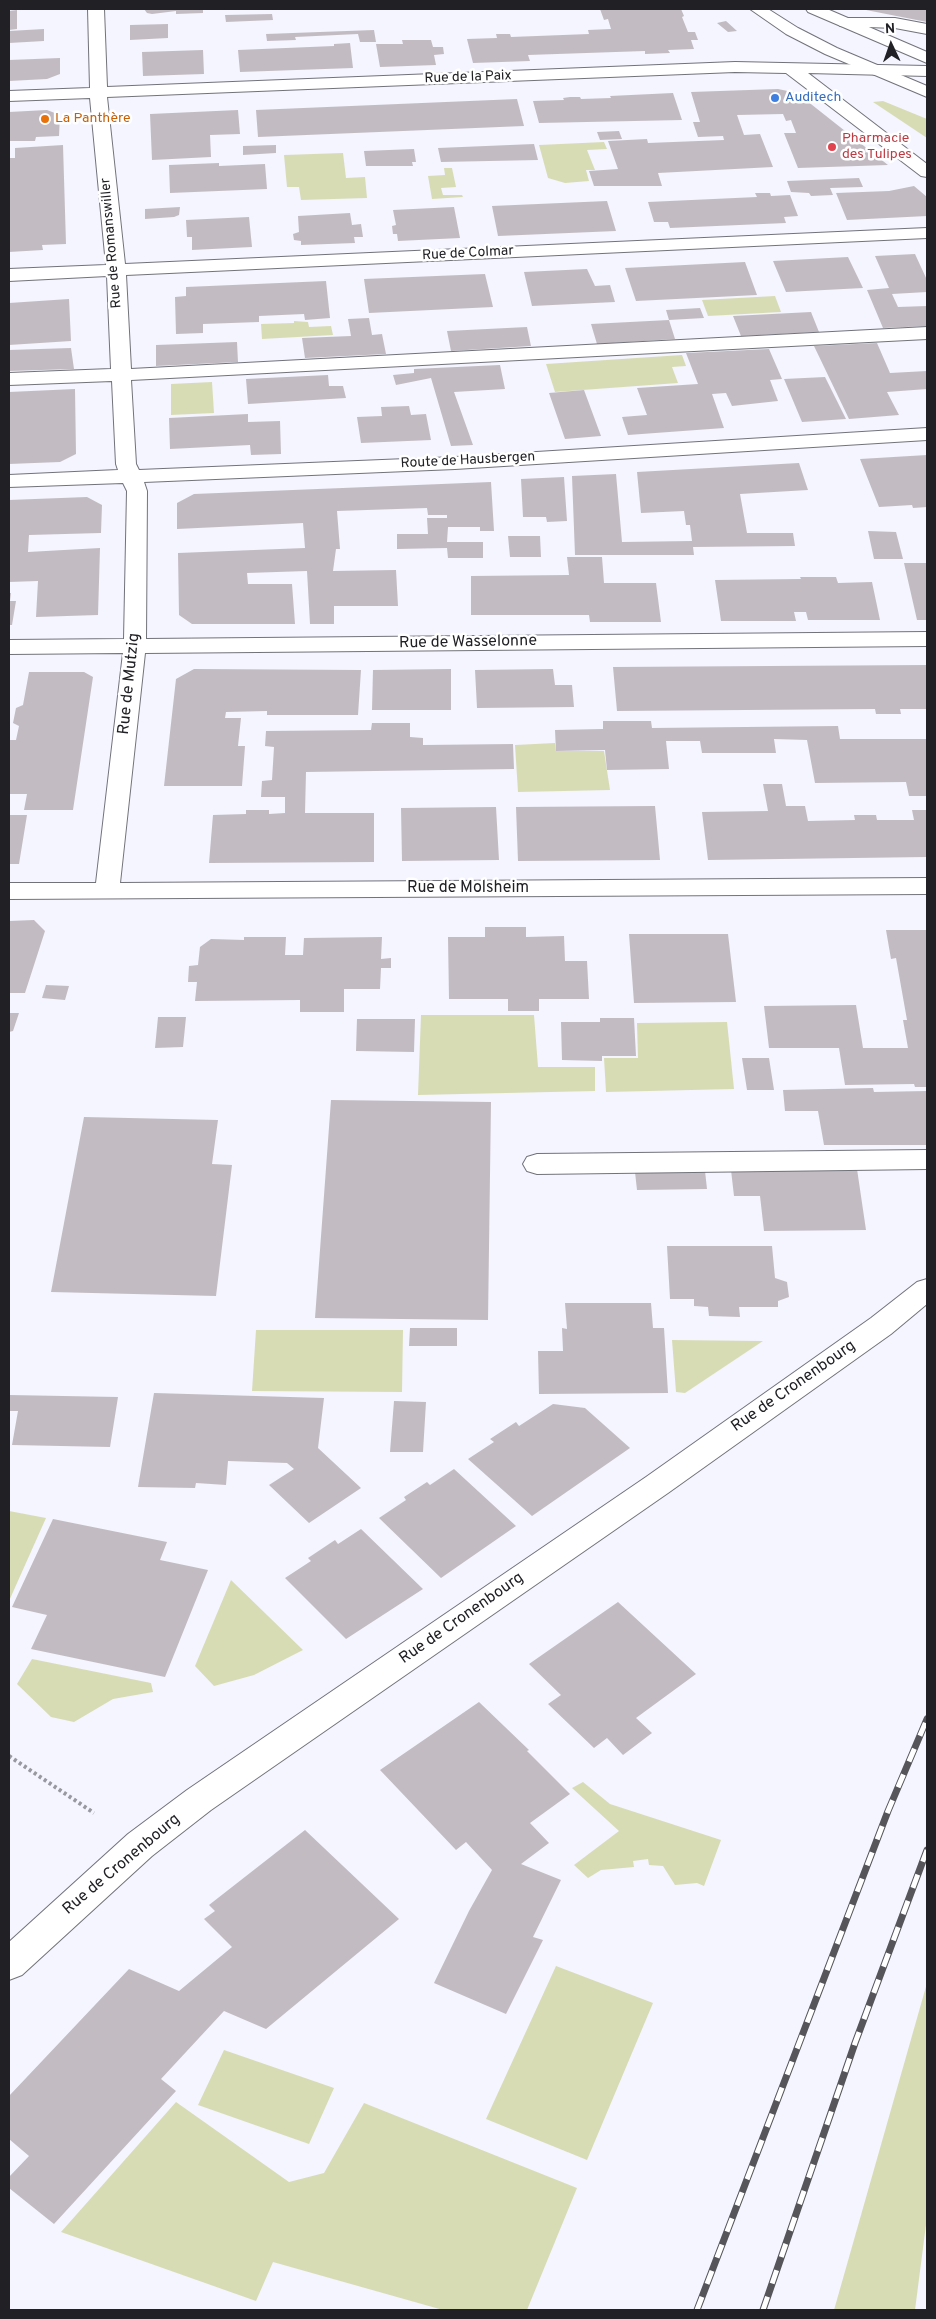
<!DOCTYPE html>
<html>
<head>
<meta charset="utf-8">
<style>
  body { margin:0 }
  #map { position:relative; width:936px; height:2319px; overflow:hidden; background:#f4f5ff; font-family:Overpass,sans-serif }
  canvas { display:block }
  .frame { position:absolute; inset:0; border:10px solid #212125; pointer-events:none }
  .north { position:absolute; left:866px; top:20px; width:50px; height:50px; -webkit-text-stroke:4px #fff; paint-order:stroke; rotate:357deg; font-size:14px; font-weight:700; line-height:20px; text-align:center; color:#212125 }
  .north::after { content:''; display:block; margin:auto; width:18px; height:22px; background:#212125; clip-path:polygon(50% 0,100% 100%,50% 72%,0 100%) }
</style>
</head>
<body>
<div id="map">
<canvas width="936" height="2319"></canvas>
<div class="frame"></div>
<div class="north">N</div>
</div>
<script>
const ctx = document.querySelector('canvas').getContext('2d');
ctx.lineJoin = 'round';
function fillPath(path, color) { ctx.fillStyle = color; ctx.fill(path, 'evenodd'); }
const shape = rows => new Path2D(rows.map(r => 'M' + r).join(''));
function stroke(path, color, width, dash) { ctx.strokeStyle = color; ctx.lineWidth = width; ctx.lineCap = dash ? 'butt' : 'round'; ctx.setLineDash(dash || []); ctx.stroke(path); }
function drawText(font, color, halo, rows, align = 'center') {
  ctx.font = font + ' Overpass,sans-serif'; ctx.lineWidth = 5; ctx.setLineDash([]); ctx.textBaseline = 'middle'; ctx.strokeStyle = halo; ctx.fillStyle = color; for (const [text, x, y, turn = 0] of rows) {
    ctx.save(); ctx.translate(x, y); ctx.rotate((+turn || 0) * Math.PI / 180); ctx.textAlign = isNaN(turn) ? turn : align; if (halo) ctx.strokeText(text, 0, 0); ctx.fillText(text, 0, 0); ctx.restore();
  }
}
const green = shape([
  [883,101,927,119,927,138,873,102],
  [604,142,607,149,587,150,595,170,586,170,589,181,565,183,548,178,539,145],
  [343,153,346,178,365,177,367,198,301,200,299,187,287,187,284,155],
  [444,168,452,168,456,187,441,188,443,195,462,195,463,197,432,199,428,176,445,175],
  [775,296,781,312,708,316,702,300],
  [294,321,308,322,309,327,331,326,333,335,262,339,261,324,294,323],
  [682,355,686,366,672,367,678,383,555,392,546,364],
  [212,382,214,413,171,415,171,384],
  [555,743,556,751,604,751,610,790,518,792,515,745],
  [421,1015,534,1015,538,1067,595,1067,595,1091,418,1095],
  [727,1022,734,1089,606,1092,604,1058,638,1058,637,1023],
  [256,1330,403,1330,402,1392,252,1391],
  [672,1340,763,1341,685,1393,676,1392],
  [9,1511,46,1518,9,1601],
  [231,1580,303,1650,254,1675,214,1686,195,1666],
  [32,1659,151,1683,153,1692,113,1699,74,1722,51,1717,17,1684],
  [583,1782,610,1804,721,1840,704,1886,697,1883,675,1885,663,1866,649,1865,648,1859,633,1861,634,1867,601,1870,588,1878,574,1865,619,1831,572,1788],
  [556,1966,653,2003,587,2160,486,2119],
  [927,1983,927,2217,915,2310,834,2310],
  [224,2050,334,2088,309,2144,198,2105],
  [176,2102,289,2182,324,2173,364,2103,577,2188,527,2310,443,2310,273,2262,256,2301,61,2232]
]);
const building = shape([
  [144,9,203,9,203,13,176,14,176,11,152,14,147,13],
  [600,9,681,9,684,16,682,17,688,32,695,32,698,40,691,40,694,49,668,50,670,53,645,54,645,51,528,55,530,61,473,63,467,39,497,38,496,34,510,34,511,37,589,34,588,30,611,29,608,19,604,20],
  [866,9,927,9,927,22,866,10],
  [17,10,17,29,9,30,9,11],
  [272,14,273,20,226,22,225,15],
  [726,21,737,31,728,32,717,23],
  [168,24,168,38,130,40,130,25],
  [44,29,44,41,9,43,9,31],
  [374,30,376,42,360,42,358,34,295,37,296,40,267,41,266,34],
  [402,40,431,40,433,47,443,47,444,54,434,55,436,65,380,67,376,44,403,44],
  [350,43,353,68,240,72,238,50,334,46,334,44],
  [203,50,204,74,143,76,142,52],
  [60,58,60,74,47,79,9,81,9,60],
  [778,89,797,93,888,165,798,168,784,133,796,133,791,120,786,121,783,114,737,115,744,135,760,134,773,167,658,173,662,186,594,186,589,171,618,169,608,141,647,139,648,143,724,140,723,136,698,137,693,122,700,122,691,92],
  [673,93,682,120,539,123,533,101,564,100,563,98,570,97,580,97,581,99,611,98,610,96],
  [517,99,524,126,258,137,256,110],
  [47,110,60,115,59,136,36,137,35,141,10,141,9,112],
  [238,110,240,134,210,135,211,157,152,160,150,114],
  [619,131,622,139,600,140,597,132],
  [534,144,538,160,441,162,438,148],
  [63,145,66,244,42,245,43,250,9,252,9,158,15,158,15,148],
  [276,145,276,153,243,155,243,146],
  [414,149,416,162,412,162,413,166,366,166,364,151],
  [219,163,219,166,265,164,267,189,170,193,169,165],
  [859,178,863,187,830,188,833,195,811,196,809,193,791,192,787,181],
  [914,186,927,197,927,216,847,220,836,193,889,191],
  [755,193,770,193,771,196,790,195,798,216,784,217,786,223,670,228,668,222,654,222,648,202,757,197],
  [607,201,616,231,498,236,492,206],
  [180,207,179,215,174,217,145,219,145,209],
  [454,207,460,238,398,241,397,234,393,234,392,226,396,225,393,210],
  [350,213,352,225,361,224,363,237,354,237,355,243,301,245,301,241,294,240,293,234,299,232,298,216],
  [249,217,252,247,192,250,192,237,187,237,186,220],
  [915,254,927,280,927,292,892,294,898,307,927,306,927,326,883,328,867,290,889,288,875,256],
  [848,257,863,288,786,292,773,261],
  [745,262,757,295,636,301,625,268],
  [587,269,595,286,610,285,615,302,532,306,524,272],
  [485,274,493,307,369,313,364,279],
  [326,281,330,318,305,320,304,314,259,316,259,322,203,324,203,333,176,334,175,297,186,296,186,287],
  [69,299,71,341,9,345,9,303],
  [700,308,704,318,669,320,666,310],
  [811,312,819,332,741,336,733,316],
  [369,318,372,335,382,334,386,354,305,358,302,338,351,336,348,319],
  [669,320,675,339,597,344,591,324],
  [527,327,531,346,451,351,447,331],
  [237,342,238,362,156,366,156,345],
  [877,343,890,373,927,371,927,389,887,392,899,415,849,419,814,346],
  [71,348,74,369,9,371,9,350],
  [769,349,782,379,770,380,778,401,732,406,726,393,712,394,724,428,628,435,622,417,647,415,637,388,698,384,686,353],
  [500,365,505,389,454,392,473,445,451,446,431,378,396,385,393,375,414,373,414,369],
  [328,375,329,386,343,386,346,398,248,404,246,379],
  [825,377,846,419,802,422,784,379],
  [75,389,76,454,60,462,9,464,9,392],
  [584,390,601,436,565,439,549,393],
  [409,406,411,415,426,414,431,440,361,443,357,417,382,416,381,407],
  [248,414,248,422,280,421,281,454,251,455,250,445,170,449,169,418],
  [927,455,927,507,913,508,912,505,879,507,860,459],
  [799,463,808,490,740,494,747,533,793,533,795,546,693,547,694,555,575,555,572,476,616,474,622,542,692,541,690,525,686,525,684,511,641,513,637,472],
  [564,477,567,521,547,522,546,517,523,517,521,479],
  [491,482,494,531,480,531,480,527,448,527,447,542,483,542,483,558,448,558,447,548,397,549,397,534,428,534,427,518,447,518,447,515,428,515,427,508,337,511,340,549,336,549,333,571,396,570,398,606,334,606,334,624,310,624,307,571,247,573,248,584,292,584,295,624,192,624,179,615,178,553,305,548,303,523,177,529,177,503,194,494],
  [87,497,102,505,101,533,29,535,28,552,100,548,98,615,36,617,38,581,9,582,9,500],
  [868,531,896,532,903,559,874,559],
  [508,536,540,536,541,557,510,557],
  [567,557,602,557,604,583,656,583,661,622,590,622,589,615,471,615,471,576,569,575],
  [904,563,927,563,927,620,917,620],
  [800,577,836,577,838,583,872,582,880,620,808,620,806,612,794,612,796,621,721,621,715,580,801,579],
  [9,593,11,593,10,601,16,601,12,625,9,625],
  [927,665,927,709,900,709,901,714,876,714,875,709,617,711,613,667],
  [194,669,361,670,358,715,267,715,267,711,226,712,225,718,241,718,238,746,245,746,242,786,164,786,176,679],
  [451,669,451,710,372,710,373,670],
  [553,669,555,685,572,685,574,707,477,708,475,670],
  [29,672,84,672,93,677,73,810,24,810,27,794,9,794,9,740,16,740,19,726,13,723,16,708,23,705],
  [603,721,651,721,652,728,838,726,840,739,927,739,927,796,909,796,906,782,815,783,807,740,774,739,776,753,702,753,700,741,666,741,669,769,607,770,605,750,556,751,555,730,603,729],
  [372,723,410,723,410,737,423,738,423,745,513,744,514,769,306,772,305,813,374,813,374,862,209,863,213,815,246,814,246,810,269,810,269,814,285,813,285,797,261,797,262,781,272,780,274,747,265,746,266,731,371,730],
  [763,784,782,784,786,806,805,806,808,821,855,820,854,815,876,815,877,820,914,820,912,810,927,810,927,857,708,860,702,812,768,811],
  [655,806,660,860,518,861,516,807],
  [496,807,499,860,402,861,401,808],
  [9,815,27,815,19,864,9,864],
  [34,920,45,931,25,993,9,993,9,921],
  [485,927,526,927,526,937,564,936,565,961,587,961,589,999,539,999,539,1011,508,1011,508,999,449,999,448,937,485,937],
  [886,930,927,930,927,1087,915,1087,914,1084,845,1085,839,1048,769,1048,764,1006,856,1005,863,1048,908,1048,903,1020,907,1020,896,958,891,959],
  [629,934,728,934,736,1002,634,1003],
  [244,937,286,937,285,955,303,955,304,938,382,937,381,959,391,958,391,968,381,968,380,989,344,989,344,1012,300,1012,300,1000,195,1001,197,982,188,982,189,966,198,965,200,947,211,939,244,940],
  [46,985,69,986,65,1000,42,998],
  [9,1013,19,1013,13,1031,9,1032],
  [158,1017,186,1017,183,1047,155,1048],
  [600,1018,634,1018,636,1056,602,1056,602,1061,562,1060,561,1022,600,1022],
  [357,1019,415,1019,414,1052,356,1051],
  [742,1058,769,1058,774,1090,747,1090],
  [873,1088,874,1092,927,1091,927,1145,824,1145,818,1111,785,1111,783,1090],
  [331,1100,491,1102,488,1320,315,1318],
  [84,1117,218,1120,212,1164,232,1165,216,1296,51,1292],
  [857,1169,866,1230,764,1231,760,1196,734,1196,731,1170],
  [705,1171,707,1189,637,1190,635,1172],
  [667,1246,772,1246,775,1278,787,1282,789,1297,778,1301,778,1307,739,1307,740,1317,709,1316,708,1307,694,1306,694,1299,670,1299],
  [565,1303,651,1303,653,1328,664,1328,668,1393,539,1394,538,1351,563,1351,562,1328,567,1329],
  [410,1328,457,1328,457,1346,409,1346],
  [154,1393,324,1398,318,1448,361,1488,309,1523,269,1485,294,1469,287,1463,228,1461,226,1485,196,1483,195,1488,138,1487],
  [9,1395,118,1397,110,1447,12,1445,18,1411,9,1411],
  [394,1401,426,1402,423,1452,390,1452],
  [553,1404,585,1408,630,1448,532,1516,468,1459,494,1442,490,1439,516,1422,519,1426],
  [454,1469,516,1526,441,1578,379,1518,406,1500,404,1497,427,1482,430,1485],
  [53,1519,167,1542,160,1560,208,1570,165,1677,31,1649,47,1615,12,1607],
  [361,1529,423,1589,346,1639,285,1578,311,1561,308,1558,335,1540,338,1544],
  [618,1602,696,1674,636,1718,652,1733,623,1755,607,1738,594,1748,548,1704,561,1695,529,1664],
  [479,1702,529,1750,527,1751,570,1794,530,1823,549,1843,521,1864,561,1880,533,1937,543,1940,506,2014,434,1983,469,1911,492,1870,466,1842,456,1850,380,1770],
  [305,1830,399,1919,266,2029,224,2011,161,2079,176,2091,54,2224,9,2188,9,2177,29,2156,9,2139,9,2096,129,1969,179,1991,232,1947,204,1919,215,1911,209,1905]
]);
const path = shape([
  [9,1756,94,1813]
]);
const minor = shape([
  [88,9,104,9,107,87,735,62,927,66,927,76,808,73,927,164,927,177,921,176,786,73,735,72,107,97,125,264,927,228,927,238,126,275,131,369,927,327,927,339,131,380,136,464,139,470,455,457,927,428,927,440,455,469,144,482,147,491,146,639,927,632,927,646,145,653,120,883,927,878,927,894,9,899,9,883,96,883,123,653,9,654,9,640,124,639,127,491,123,483,9,487,9,475,118,470,116,464,112,381,9,385,9,373,111,369,107,276,9,281,9,269,106,265,90,98,9,101,9,91,90,88,88,9],
  [846,18,895,18,927,24,927,34,895,28,840,26,838,23,840,20,846,18],
  [927,1150,927,1169,537,1174,527,1171,523,1164,527,1157,537,1154,927,1150],
  [927,1279,927,1304,891,1334,668,1493,211,1810,152,1856,22,1975,9,1980,9,1942,128,1834,187,1790,646,1477,871,1318,917,1282,927,1279]
]);
const major = shape([
  [750,9,768,9,798,28,837,48,927,86,927,97,825,54,786,34,750,9],
  [806,9,827,9,927,52,927,63,808,12,806,9]
]);
const rail = shape([
  [697,2310,888,1811,927,1719],
  [763,2310,855,2043,927,1850]
]);
const markers = [
  [775,98,5,"#3f7fe0"],
  [45,119,5,"#e8710a"],
  [832,147,5,"#e0444e"]
];
const farStreetnames = [
  ["Rue de la Paix",468,78,-2],
  ["Rue de Romanswiller",112,243,-95],
  ["Rue de Colmar",468,254,-3],
  ["Route de Hausbergen",468,461,-3]
];
const farShopnames = [
  ["Auditech",785,98]
];
const farFoodnames = [
  ["La Panthère",55,119]
];
const farHealthnames = [
  ["Pharmacie",842,139],
  ["des Tulipes",842,155]
];
const streetNames = [
  ["Rue de Wasselonne",468,643,-1],
  ["Rue de Mutzig",130,684,-84],
  ["Rue de Molsheim",468,889],
  ["Rue de Cronenbourg",794,1387,-35],
  ["Rue de Cronenbourg",462,1619,-35],
  ["Rue de Cronenbourg",122,1865,-40]
];
fillPath(green, '#d8dcb5');
fillPath(building, '#c3bbc2');
stroke(minor, '#72727b', 2);
stroke(major, '#72727b', 2);
stroke(path, '#9898a0', 4, [3, 3]);
fillPath(minor, '#fff');
fillPath(major, '#fff');
stroke(rail, '#55555a', 7);
stroke(rail, '#fff', 5, [14]);
for (const [x, y, r, color] of markers) { const dot = new Path2D(); dot.arc(x, y, r, 0, 2 * Math.PI); ctx.fillStyle = color; ctx.fill(dot); stroke(dot, '#fff', 2); }
drawText('14px', '#212125', '#fff', farStreetnames);
drawText('14px', '#366cbe', '#fff', farShopnames, 'left');
drawText('14px', '#c56008', '#fff', farFoodnames, 'left');
drawText('14px', '#be3a42', '#fff', farHealthnames, 'left');
drawText('16px', '#212125', '#fff', streetNames);
</script>
</body>
</html>
